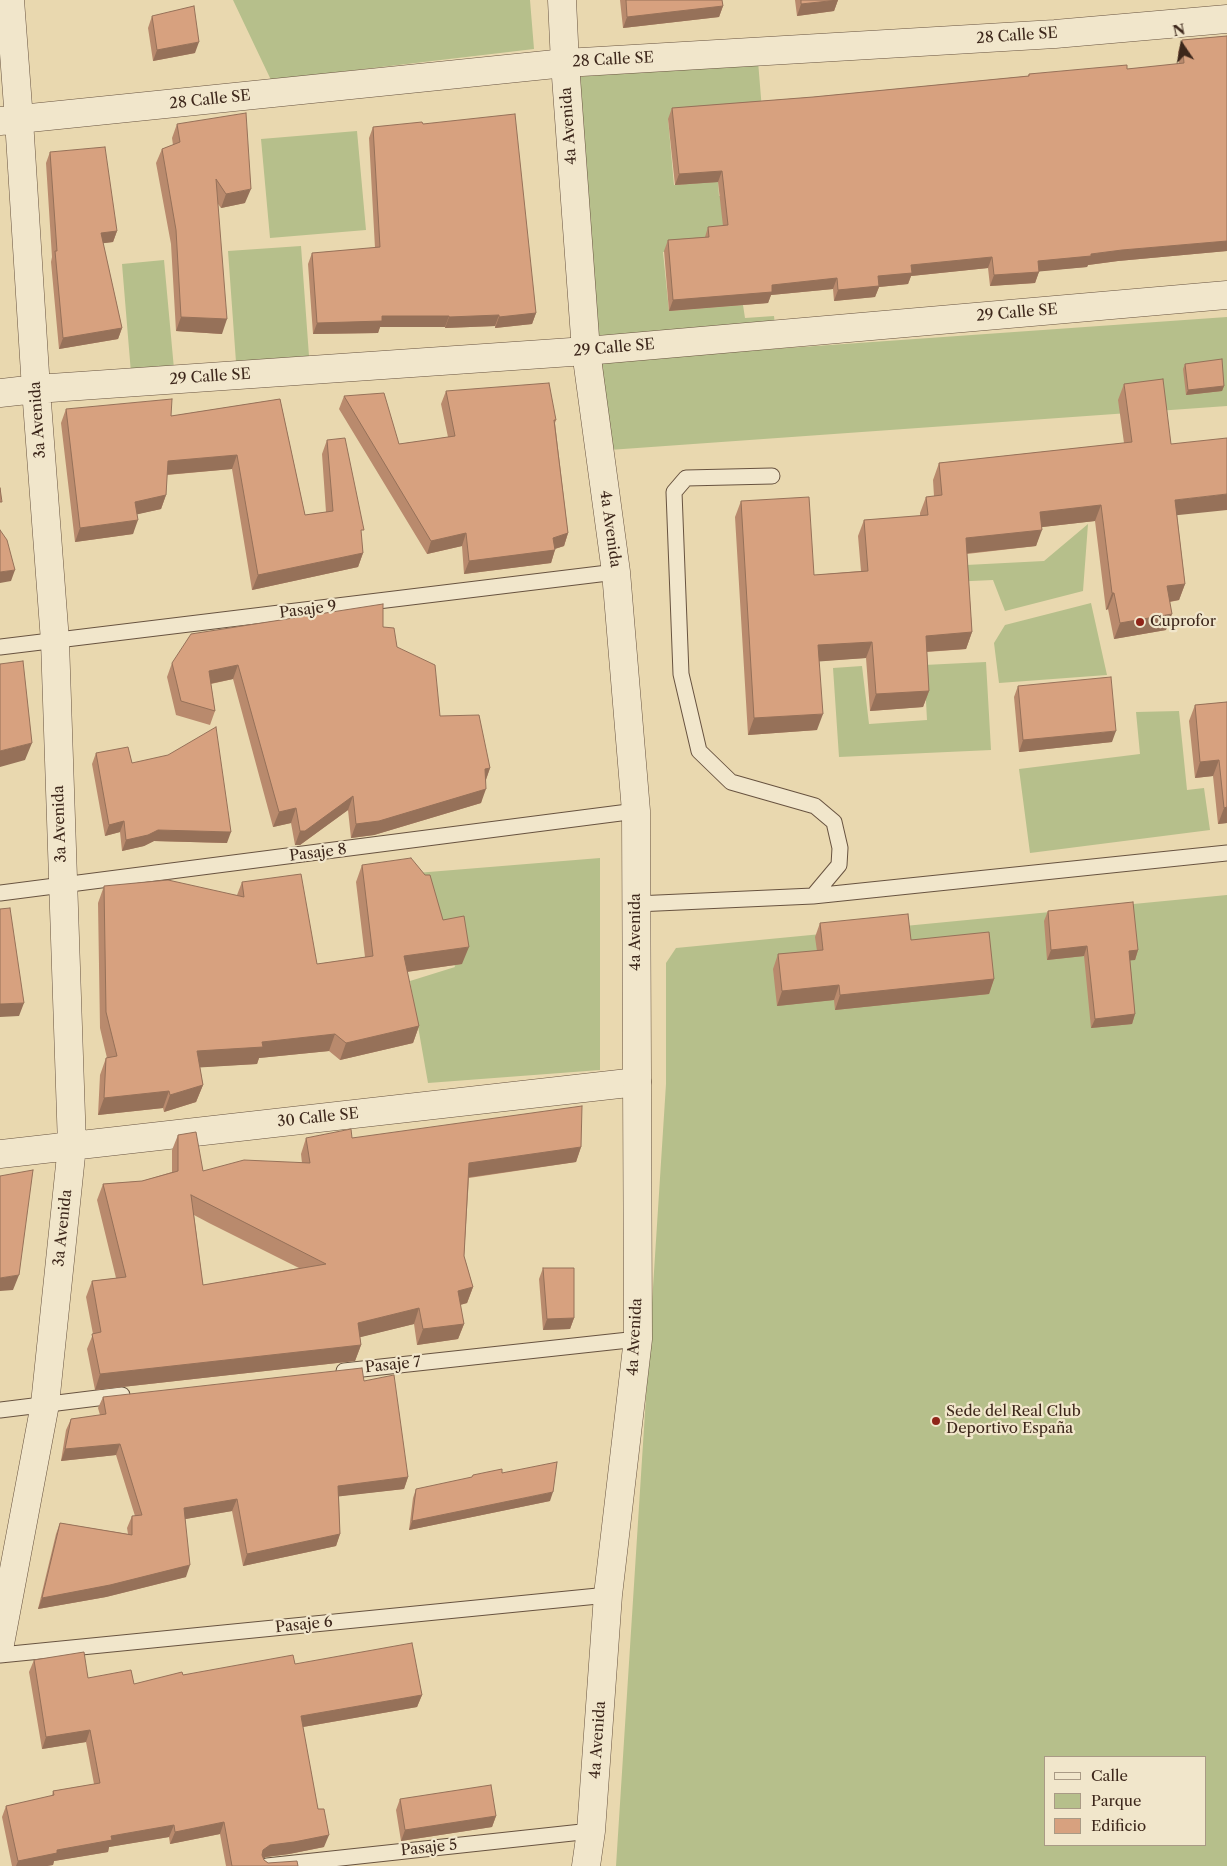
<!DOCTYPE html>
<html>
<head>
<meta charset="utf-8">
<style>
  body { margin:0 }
  #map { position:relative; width:1227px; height:1866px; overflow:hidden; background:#e9d8af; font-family:"Libre Caslon Text",serif }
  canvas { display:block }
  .legend { position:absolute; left:1044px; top:1756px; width:162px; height:90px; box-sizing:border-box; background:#f1e6cb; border:1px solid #a99a85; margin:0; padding:6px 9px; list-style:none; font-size:15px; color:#3d271b }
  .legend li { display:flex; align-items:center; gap:10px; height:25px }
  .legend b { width:25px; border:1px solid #a99a85 }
  .north { position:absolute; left:1157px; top:20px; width:50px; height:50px; -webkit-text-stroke:4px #f1e6cb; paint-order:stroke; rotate:348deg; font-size:14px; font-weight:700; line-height:20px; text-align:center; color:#3d271b }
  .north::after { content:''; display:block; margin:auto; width:18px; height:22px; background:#3d271b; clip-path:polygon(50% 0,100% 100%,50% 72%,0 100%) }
</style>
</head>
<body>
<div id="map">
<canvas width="1227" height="1866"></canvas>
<ul class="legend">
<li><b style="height:6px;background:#f1e6cb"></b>Calle</li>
<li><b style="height:14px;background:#b6bf8b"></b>Parque</li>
<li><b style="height:14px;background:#d7a17f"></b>Edificio</li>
</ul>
<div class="north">N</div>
</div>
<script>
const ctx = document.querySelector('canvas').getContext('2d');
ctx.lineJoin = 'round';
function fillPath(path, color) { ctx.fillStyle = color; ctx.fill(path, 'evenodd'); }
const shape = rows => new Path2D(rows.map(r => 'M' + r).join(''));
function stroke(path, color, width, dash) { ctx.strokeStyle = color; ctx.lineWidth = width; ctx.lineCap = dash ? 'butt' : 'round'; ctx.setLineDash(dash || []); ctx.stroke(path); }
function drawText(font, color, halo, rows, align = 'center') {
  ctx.font = font + ' "Libre Caslon Text",serif'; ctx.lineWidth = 4.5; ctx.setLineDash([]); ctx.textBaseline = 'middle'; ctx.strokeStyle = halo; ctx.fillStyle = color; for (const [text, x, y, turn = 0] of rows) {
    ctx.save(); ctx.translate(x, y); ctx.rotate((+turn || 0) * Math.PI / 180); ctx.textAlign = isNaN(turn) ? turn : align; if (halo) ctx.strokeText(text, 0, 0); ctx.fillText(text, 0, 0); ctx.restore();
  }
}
const green = shape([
  [233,0,530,0,534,49,271,80],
  [758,61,762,110,668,119,674,185,718,181,719,196,762,193,705,248,663,252,669,311,743,305,745,318,774,316,777,343,589,360,566,78],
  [357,131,366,230,270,238,261,139],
  [301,246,309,356,236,362,228,251],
  [164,260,174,369,131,373,122,264],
  [1227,317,1227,406,595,451,589,362],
  [1088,524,1083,591,1005,611,993,580,927,583,927,567,1044,561],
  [1091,603,1107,675,999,683,994,643,1005,625],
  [986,662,991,750,839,757,833,668,862,666,869,724,927,720,924,665],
  [1179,711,1187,790,1204,788,1210,830,1030,853,1019,769,1140,754,1136,712],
  [600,858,600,1070,428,1083,410,981,455,967,441,924,392,875],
  [1227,895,1227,1866,616,1866,666,1084,666,963,676,948],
  [1046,1757,1206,1757,1206,1845,1046,1845]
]);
const service = shape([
  [0,647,616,572],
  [0,893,636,811],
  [813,896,1227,853],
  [636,904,813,896,839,865,840,848,834,822,815,806,731,782,699,751,681,674,674,492,686,478,772,476],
  [344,1371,638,1339],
  [0,1410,122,1395],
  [0,1655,608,1595],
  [267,1866,591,1831]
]);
const minor = shape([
  [0,121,565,63,1055,34,1227,19],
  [0,393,36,389,586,351,1227,295],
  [0,1154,637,1082],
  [0,1644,45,1404,72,1146,55,641,36,389,19,120,10,0]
]);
const tertiary = shape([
  [562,0,565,63,586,351,616,572,636,811,638,1339,608,1595,591,1831,586,1866]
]);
const wall = shape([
  [620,0,722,0,723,6,719,17,623,28],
  [795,0,838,0,834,11,797,16],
  [152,16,195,53,153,61,148,28],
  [1227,36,1227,251,1118,261,1088,265,1087,267,1039,271,1035,283,990,286,988,268,911,276,908,284,879,287,875,297,834,301,833,289,771,295,768,303,669,311,664,251,668,240,705,237,708,227,723,226,718,182,675,185,668,119,672,108,813,97,1028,76,1029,74,1127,69,1179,64,1178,52,1182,40],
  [177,124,245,203,221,208,218,204,222,334,176,331,171,244,156,163,162,149,173,145,172,138],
  [423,124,536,313,532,324,495,328,495,326,445,328,445,327,380,327,378,333,313,334,308,264,312,253,375,248,369,138,373,127],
  [50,152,117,231,113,242,103,243,122,328,118,339,59,349,51,262,52,257,46,163],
  [1185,364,1224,386,1222,391,1186,395,1183,369],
  [1124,384,1177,515,1185,584,1179,600,1170,602,1166,630,1114,639,1108,609,1106,610,1095,521,1042,527,1036,546,967,554,972,632,966,649,927,652,929,691,923,707,870,711,866,658,819,661,817,730,748,735,735,517,741,501,814,575,861,571,858,536,864,520,920,516,920,513,926,497,934,496,933,480,939,463,1124,443,1118,400],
  [446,391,556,420,555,423,568,533,564,546,555,549,551,563,464,574,462,546,427,554,339,409,344,396,399,444,448,437,441,404],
  [280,399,305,515,326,512,322,454,327,440,361,537,363,553,358,567,252,590,232,469,167,475,166,495,161,509,137,514,133,534,75,542,61,423,66,409,171,416],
  [383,627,397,647,440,716,490,768,486,780,481,803,374,835,351,838,348,810,300,845,295,845,291,823,273,827,233,679,211,684,215,711,210,725,176,715,167,677,172,663],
  [1018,686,1112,742,1019,752,1014,697],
  [1227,702,1227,823,1218,824,1213,776,1195,778,1189,721,1195,705],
  [96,753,132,763,227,843,154,841,144,846,122,851,120,832,105,836,92,764],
  [362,865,443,920,462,964,407,972,419,1026,413,1043,340,1060,329,1051,259,1058,257,1064,200,1067,203,1085,196,1102,164,1112,163,1108,98,1115,100,1075,106,1058,107,1058,100,1028,98,903,104,886,237,895,242,882,317,964,365,957,356,882],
  [1048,911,1138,950,1135,960,1130,960,1135,1014,1132,1024,1091,1028,1084,956,1047,960,1044,921],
  [820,923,911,940,994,979,989,994,835,1010,834,1000,777,1006,773,969,778,954,817,951,815,937],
  [178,1135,203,1171,302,1163,301,1154,306,1138,352,1138,581,1147,576,1162,469,1178,464,1256,473,1287,467,1303,460,1305,464,1324,458,1339,417,1345,414,1324,360,1337,361,1345,355,1361,95,1390,87,1349,93,1334,86,1297,92,1281,116,1278,97,1200,103,1184,142,1181,172,1172,172,1150],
  [194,1215,209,1223,299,1268,203,1285],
  [543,1268,574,1318,570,1329,543,1330,539,1279],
  [364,1381,408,1477,404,1489,339,1496,340,1534,336,1546,243,1566,232,1511,185,1519,186,1577,106,1597,38,1609,56,1534,60,1523,128,1534,127,1528,132,1516,135,1516,116,1455,61,1461,66,1430,71,1419,100,1415,98,1408,103,1397],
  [416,1489,550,1501,409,1530,413,1498],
  [34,1660,88,1678,134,1684,183,1675,295,1664,422,1695,417,1707,303,1727,324,1847,289,1854,266,1857,263,1858,264,1860,268,1863,298,1866,226,1866,220,1834,170,1844,169,1837,109,1847,108,1852,54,1861,53,1865,47,1866,12,1866,2,1817,6,1806,52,1796,53,1791,94,1784,86,1742,42,1749,29,1672],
  [400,1799,496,1816,492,1827,401,1841,396,1810]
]);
const shadedWall = shape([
  [838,0,834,11,797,16,801,4],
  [723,6,719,17,623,28,627,17],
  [199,42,195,53,153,61,157,50],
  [722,171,718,182,675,185,679,174],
  [251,189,245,203,221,208,226,194],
  [117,231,113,242,97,244,101,233],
  [1227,241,1227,251,1118,261,1088,265,1087,267,1034,272,1038,261,1122,250],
  [992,257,988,268,911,276,908,284,879,287,875,297,834,301,838,290,911,265],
  [1039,272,1035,283,990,286,994,275],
  [837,278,833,289,771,295,768,303,669,311,673,300,772,285],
  [536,313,532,324,495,328,499,317],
  [499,315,495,326,445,328,449,317],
  [382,316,449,316,445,327,380,327,378,333,313,334,317,323],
  [181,317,227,319,222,334,176,331],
  [122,328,118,339,59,349,63,338],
  [1224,386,1222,391,1186,395,1188,390],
  [237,455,232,469,163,475,168,461],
  [1227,494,1227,510,1169,516,1175,500],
  [166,495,161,509,130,516,135,502],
  [1101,505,1095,521,1034,528,1040,512],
  [138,520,133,534,75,542,80,528],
  [1042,530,1036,546,960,554,966,538],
  [466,533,462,546,427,554,431,541],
  [568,533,564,546,551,550,555,550,551,563,464,574,469,561,553,538],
  [363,553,358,567,252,590,258,575],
  [15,570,11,581,0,583,0,572],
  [1185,584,1179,600,1161,603,1167,586],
  [1112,593,1114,593,1108,609,1106,610],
  [1172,614,1166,630,1114,639,1120,623],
  [972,632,966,649,920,652,926,636],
  [872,642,866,658,812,662,818,645],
  [238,665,233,679,204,685,209,671],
  [929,691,923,707,870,711,876,694],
  [823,714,817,730,748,735,754,718],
  [1116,731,1112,742,1019,752,1023,740],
  [32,743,25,760,0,767,0,751],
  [1219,760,1213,776,1195,778,1200,762],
  [490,768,485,782,485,769],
  [486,789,481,803,374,835,351,838,356,824],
  [353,796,348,810,300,845,295,845,300,831],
  [1227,807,1227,823,1218,824,1224,808],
  [296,808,291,823,273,827,279,812],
  [124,821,120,832,105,836,109,825],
  [158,830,231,832,227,843,154,841,144,846,122,851,126,840],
  [1087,946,1084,956,1047,960,1051,950],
  [469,947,462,964,398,973,404,956],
  [1138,950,1135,960,1125,961,1129,951],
  [994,979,989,994,835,1010,840,995],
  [839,985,834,1000,777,1006,782,991],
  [24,1003,19,1016,0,1017,0,1004],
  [1135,1014,1132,1024,1091,1028,1095,1019],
  [419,1026,413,1043,340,1060,346,1043],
  [335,1034,329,1051,259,1058,257,1064,191,1068,197,1051,262,1042],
  [203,1085,196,1102,164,1112,170,1095],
  [169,1091,163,1108,98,1115,104,1098],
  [581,1147,576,1162,464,1178,469,1163],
  [19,1275,13,1290,0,1291,0,1278],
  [473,1287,467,1303,452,1307,458,1291],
  [419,1308,414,1324,353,1339,358,1323],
  [574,1318,570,1329,543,1330,547,1319],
  [464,1324,458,1339,417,1345,423,1329],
  [361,1345,355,1361,95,1390,100,1374],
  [120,1444,116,1455,61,1461,65,1449],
  [408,1477,404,1489,334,1497,338,1486],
  [553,1492,550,1501,409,1530,412,1521],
  [237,1499,232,1511,180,1520,184,1508],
  [340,1534,336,1546,243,1566,247,1554],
  [190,1565,186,1577,106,1597,38,1609,42,1598],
  [422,1695,417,1707,297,1728,301,1716],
  [90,1730,86,1742,42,1749,46,1737],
  [496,1816,492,1827,401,1841,405,1830],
  [224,1822,220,1834,170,1844,175,1832],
  [174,1825,169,1837,109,1847,108,1852,54,1861,53,1865,47,1866,16,1866,18,1861,57,1850,111,1836],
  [329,1835,324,1847,289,1854,266,1857,259,1862,263,1850,270,1845]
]);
const building = shape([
  [626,0,722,0,723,6,627,17,626,0],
  [801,0,838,0,801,4,801,0],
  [194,6,199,42,157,50,152,16,194,6],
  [1227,36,1227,241,1122,250,1091,254,1091,256,1038,261,1039,272,994,275,992,257,911,265,912,273,878,276,879,286,838,290,837,278,772,285,772,292,673,300,668,240,709,237,708,227,728,225,722,171,679,174,672,108,813,97,1029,76,1029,74,1127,65,1127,69,1184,63,1182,40,1227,36],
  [246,113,251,189,226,194,216,179,227,319,181,317,176,230,162,149,180,142,177,124,246,113],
  [515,114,536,313,499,317,499,315,449,317,449,316,382,316,382,321,317,323,312,253,380,247,373,127,422,122,423,124,515,114],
  [105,147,117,231,101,233,122,328,63,338,55,251,57,251,50,152,105,147],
  [1222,359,1224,386,1188,390,1185,364,1222,359],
  [1163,379,1171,444,1227,438,1227,494,1175,500,1185,584,1167,586,1172,614,1120,623,1114,593,1112,593,1101,505,1040,512,1042,530,966,538,972,632,926,636,929,691,876,694,872,642,818,645,823,714,754,718,741,501,809,497,814,575,868,571,864,520,928,515,926,497,942,495,939,463,1132,442,1124,384,1163,379],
  [549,383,556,420,554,420,568,533,553,538,555,550,469,561,466,533,431,541,344,396,384,393,399,444,455,436,446,391,549,383],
  [172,399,171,416,280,399,305,515,333,511,327,440,345,438,364,530,361,530,363,553,258,575,237,455,168,461,166,495,135,502,138,520,80,528,66,409,172,399],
  [0,488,2,502,0,502,0,488],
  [0,530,7,540,15,570,0,572,0,530],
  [383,604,383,627,394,628,397,647,435,665,440,716,479,715,490,768,485,769,486,789,379,821,356,824,353,796,305,831,300,831,296,808,279,812,238,665,209,671,215,711,181,701,172,663,191,634,383,604],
  [23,661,32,743,0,751,0,664,23,661],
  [1111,677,1116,731,1023,740,1018,686,1111,677],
  [1227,702,1227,807,1224,808,1219,760,1200,762,1195,705,1227,702],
  [216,727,231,832,158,830,148,835,126,840,124,821,109,825,96,753,128,747,132,763,168,755,216,727],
  [411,858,425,875,430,875,443,920,464,916,469,947,404,956,419,1026,346,1043,335,1034,262,1042,263,1047,197,1051,203,1085,170,1095,169,1091,104,1098,106,1058,117,1056,106,1012,104,886,168,880,244,897,242,882,301,874,317,964,373,956,362,865,411,858],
  [1133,902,1138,950,1129,951,1135,1014,1095,1019,1087,946,1051,950,1048,911,1133,902],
  [10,908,24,1003,0,1004,0,909,10,908],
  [908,914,911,940,989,932,994,979,840,995,839,985,782,991,778,954,823,950,820,923,908,914],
  [582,1106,581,1147,469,1163,464,1256,473,1287,458,1291,464,1324,423,1329,419,1308,358,1323,361,1345,100,1374,92,1334,101,1332,92,1281,126,1277,103,1184,142,1181,178,1171,178,1135,196,1132,203,1171,244,1160,310,1163,306,1138,351,1129,352,1138,582,1106],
  [191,1195,326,1264,203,1285,191,1195],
  [33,1170,19,1275,0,1278,0,1176,33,1170],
  [543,1268,574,1268,574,1318,547,1319,543,1268],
  [362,1368,364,1381,394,1375,408,1477,338,1486,340,1534,247,1554,237,1499,184,1508,190,1565,110,1585,42,1598,60,1523,132,1535,132,1516,142,1515,120,1444,65,1449,71,1419,106,1414,103,1397,362,1368],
  [557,1462,553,1492,412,1521,416,1489,472,1477,473,1475,502,1469,502,1473,557,1462],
  [412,1643,422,1695,301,1716,318,1809,324,1809,329,1835,294,1842,270,1845,263,1850,262,1855,264,1860,268,1863,297,1861,298,1866,232,1866,224,1822,175,1832,174,1825,111,1836,112,1840,57,1850,57,1853,18,1861,6,1806,54,1795,53,1791,100,1783,90,1730,46,1737,34,1660,84,1652,88,1678,131,1670,134,1684,182,1672,183,1675,293,1655,295,1664,412,1643],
  [491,1785,496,1816,405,1830,400,1799,491,1785]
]);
const markers = [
  [1140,622,5,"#8f2418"],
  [936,1421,5,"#8f2418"]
];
const streetNames = [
  ["28 Calle SE",1017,36,-4],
  ["28 Calle SE",613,60,-3],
  ["28 Calle SE",210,100,-6],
  ["4a Avenida",569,126,-94],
  ["29 Calle SE",1017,313,-5],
  ["29 Calle SE",614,348,-5],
  ["29 Calle SE",210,377,-4],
  ["3a Avenida",38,420,-94],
  ["4a Avenida",610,529,82],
  ["Pasaje 9",308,610,-7],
  ["3a Avenida",60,824,-92],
  ["Pasaje 8",318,853,-7],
  ["4a Avenida",636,932,-90],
  ["30 Calle SE",318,1118,-6],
  ["3a Avenida",63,1228,-84],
  ["4a Avenida",635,1337,-87],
  ["Pasaje 7",393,1365,-6],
  ["Pasaje 6",304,1625,-6],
  ["4a Avenida",598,1740,-86],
  ["Pasaje 5",429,1848,-6]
];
const poiNames = [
  ["Cuprofor",1150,622],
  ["Sede del Real Club",946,1412],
  ["Deportivo España",946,1429]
];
fillPath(green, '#b6bf8b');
stroke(service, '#685340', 17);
stroke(minor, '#685340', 29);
stroke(tertiary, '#685340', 29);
stroke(service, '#f1e6cb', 15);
stroke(minor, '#f1e6cb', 28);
stroke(tertiary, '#f1e6cb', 28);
fillPath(wall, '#b98a6d');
fillPath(shadedWall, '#967159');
fillPath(building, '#d7a17f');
stroke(building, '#967159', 1);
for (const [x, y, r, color] of markers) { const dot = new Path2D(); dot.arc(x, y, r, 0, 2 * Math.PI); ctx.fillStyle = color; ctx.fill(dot); stroke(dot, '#f1e6cb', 2); }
drawText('15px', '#3d271b', '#f1e6cb', streetNames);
drawText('15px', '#3d271b', '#f1e6cb', poiNames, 'left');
</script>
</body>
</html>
